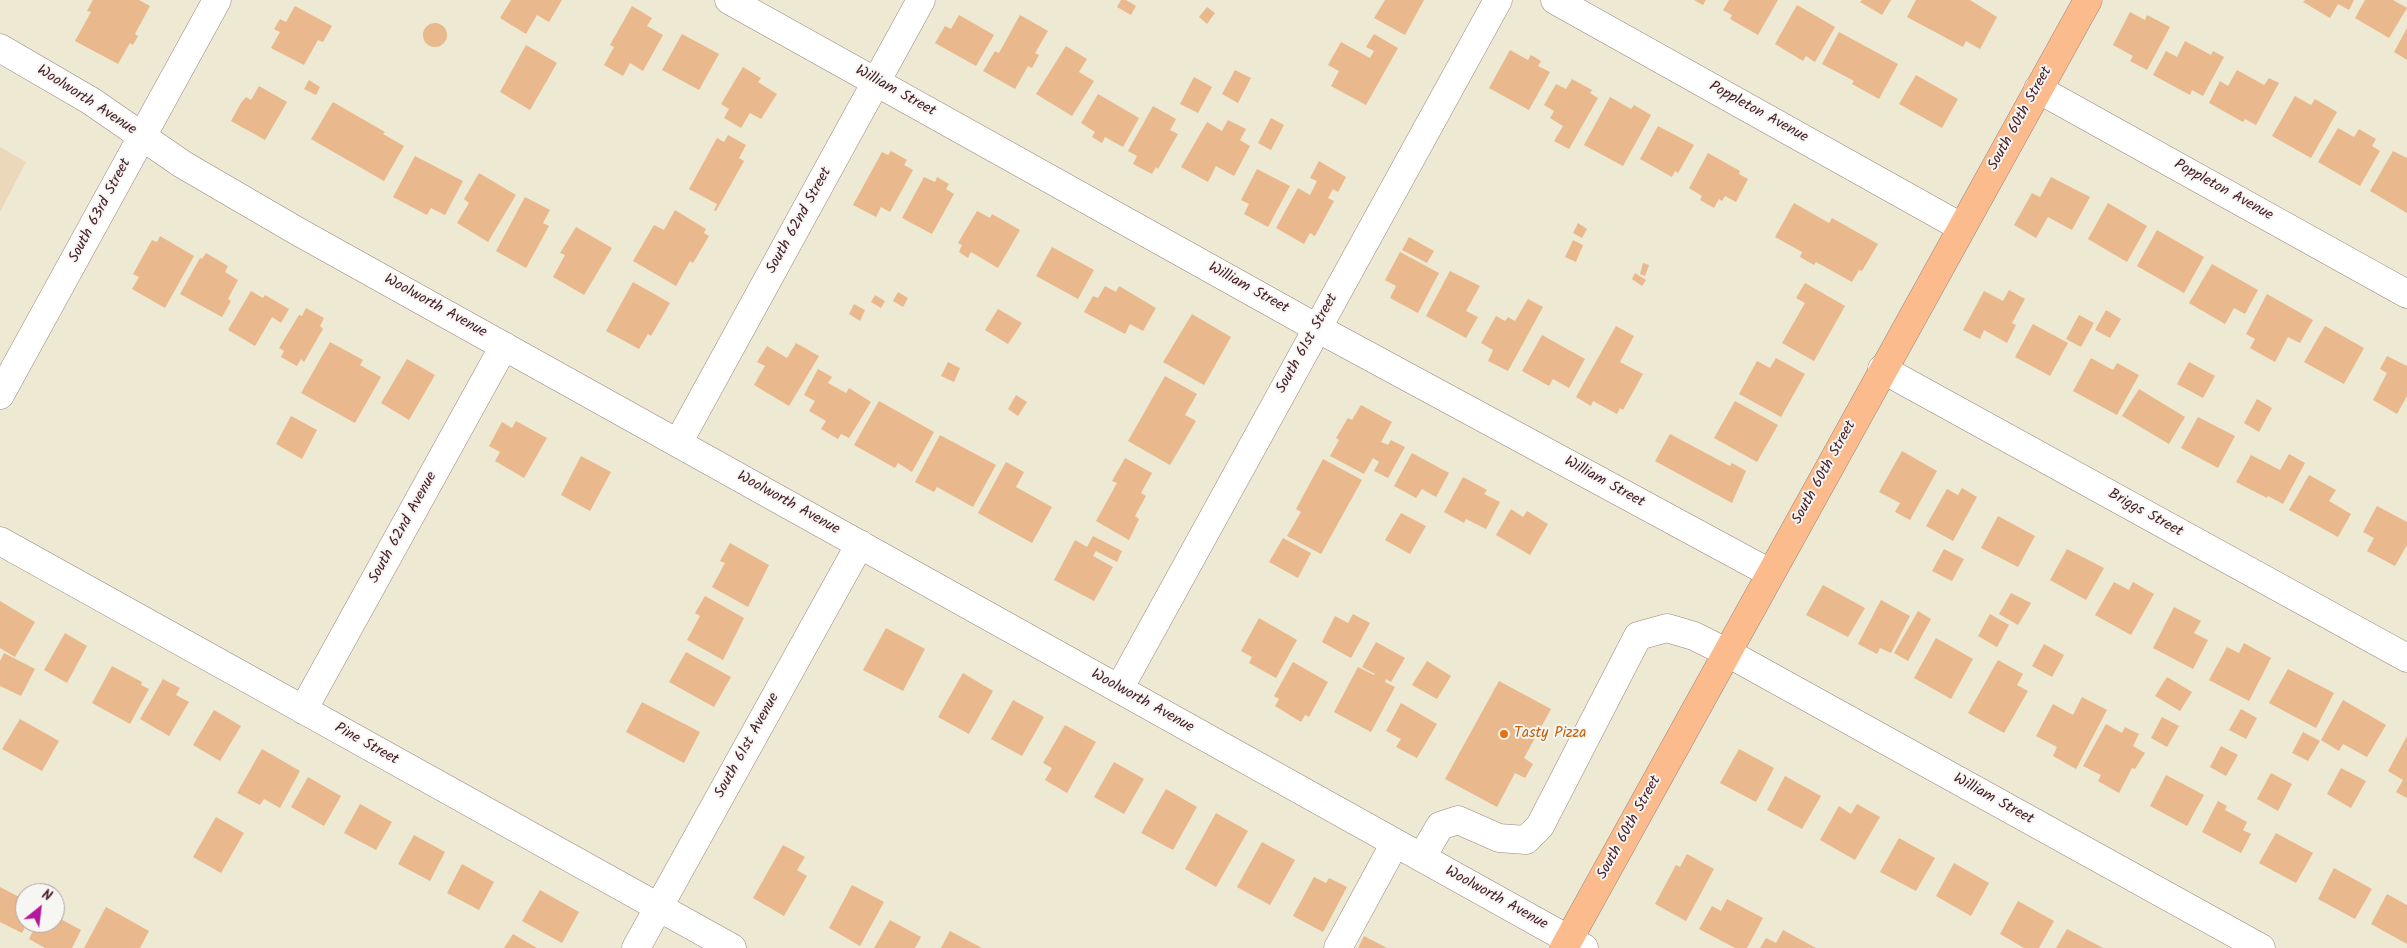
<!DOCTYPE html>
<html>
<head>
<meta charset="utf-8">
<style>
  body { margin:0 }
  #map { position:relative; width:2407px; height:948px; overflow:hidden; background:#ede9d2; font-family:Kalam,sans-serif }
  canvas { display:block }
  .north { position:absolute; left:15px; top:883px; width:50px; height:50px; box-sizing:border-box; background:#f6f6f2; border:1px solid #b1a0a2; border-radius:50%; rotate:29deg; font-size:14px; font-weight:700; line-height:20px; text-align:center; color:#4a1f2b }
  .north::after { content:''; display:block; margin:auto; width:18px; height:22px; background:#b5179e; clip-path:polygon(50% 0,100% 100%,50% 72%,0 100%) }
</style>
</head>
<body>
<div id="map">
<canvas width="2407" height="948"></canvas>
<div class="north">N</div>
</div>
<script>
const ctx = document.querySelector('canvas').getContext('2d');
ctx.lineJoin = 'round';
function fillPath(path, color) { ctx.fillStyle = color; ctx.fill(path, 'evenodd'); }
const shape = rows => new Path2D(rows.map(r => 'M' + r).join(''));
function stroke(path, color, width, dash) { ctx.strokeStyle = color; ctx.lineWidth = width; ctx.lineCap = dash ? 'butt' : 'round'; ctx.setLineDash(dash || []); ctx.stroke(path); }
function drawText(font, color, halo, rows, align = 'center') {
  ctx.font = font + ' Kalam,sans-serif'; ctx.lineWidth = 4; ctx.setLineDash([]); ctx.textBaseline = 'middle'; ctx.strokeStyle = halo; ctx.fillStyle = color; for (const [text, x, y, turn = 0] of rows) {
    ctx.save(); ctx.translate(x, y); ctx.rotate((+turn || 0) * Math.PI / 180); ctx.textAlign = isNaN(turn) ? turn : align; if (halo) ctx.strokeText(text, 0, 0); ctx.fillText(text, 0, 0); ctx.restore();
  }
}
const built = shape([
  [0,147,26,162,0,212]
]);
const building = shape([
  [93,0,139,0,150,6,135,34,138,36,133,45,130,43,118,64,75,41,91,12,87,11],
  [511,0,562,0,549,22,537,15,526,34,500,18],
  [1121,0,1126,0,1136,6,1131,15,1117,7],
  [1385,0,1424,0,1405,35,1374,18],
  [1694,0,1706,0,1703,5],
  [1729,0,1778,0,1758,35,1730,19,1732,15,1723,10],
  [1862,0,1891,0,1882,15,1860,2],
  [1916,0,1970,0,1997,17,1980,49,1966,41,1963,47,1907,17],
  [2305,0,2354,0,2349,10,2338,4,2330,18,2303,2],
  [2365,0,2393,0,2407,8,2389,38,2355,18],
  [1797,5,1835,27,1815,62,1806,56,1803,61,1775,44],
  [295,6,332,26,323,42,318,40,304,65,271,48,280,32,274,29,280,19,286,22],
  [632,6,652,18,647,26,663,35,643,71,630,63,623,76,604,65,614,47,610,45],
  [1207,7,1215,13,1207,24,1199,17],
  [2130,12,2145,20,2147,15,2170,27,2147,70,2130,61,2133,56,2113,45],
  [959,15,994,35,976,66,935,43,945,26,951,29],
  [1020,15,1048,31,1035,53,1039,55,1032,68,1028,66,1015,89,983,71,995,51,999,53],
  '423 35a12 12 0 1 1 24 0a12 12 0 1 1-24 0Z',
  [2407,28,2407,60,2394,52],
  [1839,32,1898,64,1879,99,1852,84,1854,81,1822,64],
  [682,34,719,54,699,90,662,70],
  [1374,34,1398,48,1366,105,1331,86,1339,71,1328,65,1341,42,1370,58,1374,51,1366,47],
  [2185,41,2211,55,2213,51,2224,57,2203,96,2192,90,2190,95,2153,75,2166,51,2177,57],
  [526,45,557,63,530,110,500,92],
  [1066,46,1087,59,1079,72,1094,81,1072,116,1036,94],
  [1510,50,1528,60,1531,55,1541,61,1538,66,1550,72,1529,110,1489,88],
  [743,67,761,78,758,82,777,94,761,119,750,113,741,128,724,118,729,109,721,104],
  [1235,70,1251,78,1238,103,1222,94],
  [2237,70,2264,85,2269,78,2279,83,2256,125,2245,119,2243,122,2209,103,2220,81,2228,86],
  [1916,75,1958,99,1942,128,1899,104],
  [1194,77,1212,87,1198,113,1180,104],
  [1572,79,1592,90,1590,93,1598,98,1569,149,1554,141,1563,126,1550,118,1554,111,1544,105,1556,84,1566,89],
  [309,80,320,87,316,95,304,89],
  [259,86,287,102,265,140,231,121,241,103,246,97,251,100],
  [1098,94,1139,118,1123,147,1105,137,1102,143,1092,137,1095,132,1081,123],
  [2295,96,2311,105,2315,99,2337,112,2311,158,2272,136],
  [1610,97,1631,109,1634,105,1651,115,1623,166,1584,145],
  [333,102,385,132,383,134,404,146,384,181,311,139],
  [1153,106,1176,119,1170,130,1178,134,1158,169,1156,167,1152,174,1133,164,1137,156,1128,151],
  [1271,118,1284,125,1271,150,1258,143],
  [1228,120,1246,129,1240,140,1250,146,1234,176,1216,166,1208,182,1181,167,1207,122,1222,131],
  [1658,126,1694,145,1678,173,1675,171,1672,177,1640,159],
  [2338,128,2354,137,2359,129,2376,139,2372,146,2380,151,2360,186,2318,162],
  [728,135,746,145,739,158,744,161,716,211,714,210,717,204,689,189,717,138,724,142],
  [891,151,907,160,904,165,913,170,890,212,881,207,876,217,853,205,882,152,888,155],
  [2393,151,2407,158,2407,213,2370,191],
  [1708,153,1740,171,1739,174,1748,179,1736,202,1725,196,1722,201,1719,199,1714,208,1700,200,1702,196,1689,188],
  [415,156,463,181,445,215,431,208,427,215,393,197],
  [1319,161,1346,177,1338,192,1333,189,1328,198,1334,201,1315,236,1310,233,1304,244,1276,228,1298,188,1310,195,1317,181,1310,178],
  [1257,169,1290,186,1268,227,1244,214,1249,204,1241,200],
  [479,173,516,195,488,242,457,223,469,203,464,199],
  [924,177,935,182,937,177,949,184,946,189,954,194,932,234,902,218],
  [2051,177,2090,197,2072,230,2048,217,2036,238,2014,225,2032,193,2040,197],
  [525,197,550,210,543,223,549,226,526,268,496,251],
  [1794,203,1829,223,1832,218,1878,244,1862,271,1859,270,1852,282,1816,262,1814,265,1800,257,1802,252,1775,237],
  [2108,203,2147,226,2127,262,2088,239],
  [675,210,706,229,704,233,709,236,693,263,690,261,676,286,633,261,654,225,664,230],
  [977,211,990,218,992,214,1020,230,998,268,971,252,968,258,959,252,962,245,958,243],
  [1578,223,1587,229,1582,238,1573,233],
  [576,227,612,248,584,295,553,277,565,255,560,253],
  [2157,230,2204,257,2184,293,2137,266],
  [160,236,194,256,165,308,132,289,139,277,133,274,152,240,157,242],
  [1409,237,1434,251,1427,263,1402,250],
  [1573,240,1583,245,1576,262,1565,257],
  [1052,247,1094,270,1078,299,1036,276],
  [1400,252,1439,273,1418,313,1390,298,1396,286,1385,280],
  [206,253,228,266,225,272,238,280,228,299,231,301,222,317,180,294,200,258,202,259],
  [1643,263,1649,265,1645,276,1640,274],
  [2212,264,2258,290,2245,314,2234,308,2225,324,2189,303],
  [1450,271,1480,286,1466,311,1478,317,1466,338,1426,316],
  [1635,273,1646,280,1642,286,1632,279],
  [633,282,670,303,651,336,648,334,639,349,606,331],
  [1805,283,1845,306,1814,361,1782,343,1805,303,1796,298],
  [1105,286,1116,292,1119,286,1156,308,1143,331,1130,324,1125,334,1084,312,1093,296,1098,298],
  [2009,290,2025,299,2012,323,2016,325,2007,343,1984,330,1980,339,1963,330,1984,291,2003,301],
  [251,291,263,298,265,295,289,309,281,323,272,317,255,346,228,330],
  [898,292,908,298,903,307,893,301],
  [2267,294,2313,320,2300,343,2288,337,2275,362,2250,348,2255,339,2246,334],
  [875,295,885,301,881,308,871,302],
  [1528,299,1543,307,1508,371,1488,361,1493,350,1481,343,1496,316,1505,321,1508,317,1515,321],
  [854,304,865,310,860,321,849,314],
  [306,308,324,318,320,326,323,329,304,362,301,359,297,366,281,357,284,351,279,348,299,315,302,316],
  [998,309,1022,323,1008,344,985,330],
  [2106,310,2121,319,2110,338,2095,330],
  [1192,314,1231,337,1204,385,1163,362],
  [2079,315,2094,323,2081,347,2066,339],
  [2033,324,2068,343,2050,376,2015,357],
  [1616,326,1634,336,1620,362,1643,374,1623,410,1620,408,1617,414,1593,401,1591,406,1576,397],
  [2325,326,2364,348,2344,384,2304,362],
  [1542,335,1585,359,1569,388,1553,379,1549,386,1522,371],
  [330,342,363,360,360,365,381,377,355,423,301,393],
  [796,343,819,356,789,406,754,385,765,366,757,362,767,346,787,358],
  [2387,356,2407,366,2407,396,2397,414,2373,400,2387,373,2380,369],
  [1776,358,1805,374,1781,417,1739,394,1757,361,1770,368],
  [2091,358,2113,370,2117,363,2139,375,2117,415,2073,391],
  [407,359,435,375,409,420,381,403],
  [948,362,960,368,954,382,941,376],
  [2189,362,2215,376,2203,398,2177,384],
  [818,369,832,377,828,383,846,393,849,388,871,402,849,438,841,434,838,439,821,429,826,421,809,411,815,401,804,395],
  [1165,376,1197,394,1185,415,1196,421,1170,465,1128,441],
  [2139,389,2185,417,2169,444,2122,416],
  [1016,395,1027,402,1018,416,1008,409],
  [2257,399,2272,408,2259,432,2244,423],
  [879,401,934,432,912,472,898,463,895,468,854,445],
  [1735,401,1778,425,1757,462,1714,438],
  [1361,405,1392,422,1381,442,1388,445,1391,440,1405,447,1388,478,1374,471,1379,462,1373,458,1364,474,1330,456,1339,440,1336,438,1348,418,1352,420],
  [291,416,317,430,302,459,276,444],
  [2198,417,2235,436,2218,468,2181,448],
  [516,421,547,438,524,478,495,461,500,452,489,446,502,422,512,428],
  [1670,434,1730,466,1732,463,1746,471,1732,503,1655,461],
  [940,435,996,465,973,507,937,487,934,492,915,482],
  [1902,451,1937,471,1910,520,1895,512,1900,503,1879,492],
  [1412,453,1449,473,1436,497,1422,489,1416,498,1394,486],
  [2289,454,2305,463,2283,504,2268,496,2267,498,2236,482,2251,455,2280,470],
  [581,456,611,472,590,511,561,495],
  [1125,458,1152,473,1141,493,1146,496,1135,516,1139,519,1129,540,1096,521,1117,483,1112,481],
  [1323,459,1362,480,1321,554,1287,536,1301,512,1296,509],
  [1006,462,1024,472,1016,487,1052,507,1032,543,978,513],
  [2309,475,2336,490,2329,501,2351,514,2338,537,2289,510],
  [1463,477,1487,490,1484,494,1500,502,1486,529,1466,519,1464,523,1444,512],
  [1962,488,1977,497,1953,541,1926,526,1947,489,1958,495],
  [2377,506,2407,522,2407,545,2395,566,2367,551,2374,538,2363,532],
  [1511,509,1523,517,1527,511,1548,524,1530,555,1496,535],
  [1401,513,1426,526,1410,554,1385,540],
  [1998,516,2035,536,2018,567,1981,548],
  [1093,536,1122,551,1117,562,1096,551,1093,556,1113,567,1094,601,1054,580,1075,540,1087,547],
  [1283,538,1311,553,1298,578,1269,562],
  [730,543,769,565,748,607,712,587,725,563,720,561],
  [1944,549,1964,559,1952,581,1932,571],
  [2067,549,2104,568,2086,600,2050,580],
  [2114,582,2129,590,2133,582,2154,594,2131,635,2095,615],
  [1823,585,1865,608,1848,637,1806,615],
  [2011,593,2031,603,2018,625,1999,614],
  [705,596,744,618,723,660,687,640,700,616,695,613],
  [1881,600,1910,616,1891,653,1880,648,1877,654,1858,644],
  [0,601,35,622,15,657,0,648],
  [2174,607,2201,621,2194,633,2208,640,2193,669,2153,648],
  [1918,611,1931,619,1908,661,1894,653],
  [1353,614,1370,623,1351,658,1322,642,1335,616,1348,623],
  [1990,614,2009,625,1997,647,1978,636],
  [1259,618,1297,640,1276,678,1249,663,1252,657,1241,651],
  [886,628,925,649,903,691,863,670],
  [65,633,87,646,67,683,44,670],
  [1936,638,1973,659,1951,699,1914,678],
  [1376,642,1405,658,1391,682,1386,679,1385,682,1395,687,1371,732,1334,712,1358,667,1374,675,1375,674,1362,667],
  [2244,643,2271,658,2249,701,2209,680,2227,647,2239,653],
  [2044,644,2064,655,2052,677,2032,666],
  [686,652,731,677,714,707,669,682],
  [4,653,35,669,21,696,0,686,0,661],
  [1998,660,2023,674,2017,685,2028,691,2004,733,1968,713],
  [1427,661,1451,676,1437,699,1412,685],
  [1293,662,1328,682,1309,717,1305,715,1301,722,1275,706,1279,699,1274,696],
  [112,666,142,682,141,685,149,689,130,724,92,703],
  [2288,669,2334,693,2316,728,2269,703],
  [963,673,993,691,969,734,938,717],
  [2167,677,2192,692,2180,711,2155,696],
  [163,679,180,688,176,695,189,702,169,736,140,719],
  [1499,681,1551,709,1524,758,1533,764,1525,778,1515,773,1497,807,1445,779],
  [2082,697,2107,710,2076,769,2053,756,2057,747,2036,736,2053,704,2073,715],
  [1013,700,1044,717,1022,756,991,739],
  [2343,700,2386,725,2367,757,2343,744,2339,751,2321,740],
  [642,702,700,732,684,763,626,732],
  [1401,703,1437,724,1417,758,1396,747,1401,739,1386,731],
  [2241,709,2257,718,2246,739,2229,730],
  [214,710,241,726,220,761,193,745],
  [2162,717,2179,726,2167,747,2151,738],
  [20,719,59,741,42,771,2,749],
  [2106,724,2122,733,2125,727,2139,734,2133,746,2145,753,2135,769,2132,768,2119,793,2098,781,2101,775,2083,766],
  [1065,725,1096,742,1067,793,1045,780,1052,768,1043,763],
  [2303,732,2320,741,2308,761,2292,753],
  [2407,736,2407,798,2396,792,2403,780,2388,771],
  [2221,746,2238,755,2226,776,2210,767],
  [262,749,300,771,280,808,264,799,260,805,237,793],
  [1739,749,1774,768,1756,802,1720,783],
  [1114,762,1144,779,1124,814,1094,797],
  [2341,768,2366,781,2351,808,2327,794],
  [2271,773,2292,784,2278,811,2257,799],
  [2166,775,2204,795,2187,826,2150,806],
  [1785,776,1821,796,1802,829,1767,810],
  [308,777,341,796,324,826,291,807],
  [1166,789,1197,807,1173,850,1141,833],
  [2218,801,2227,806,2225,810,2247,822,2243,830,2251,834,2241,853,2202,832],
  [360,804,392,822,376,850,344,833],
  [1857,804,1880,817,1855,860,1820,840,1839,806,1851,814],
  [1216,813,1248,831,1216,887,1185,869],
  [216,817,244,833,221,873,193,857],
  [2276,833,2313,853,2296,883,2259,863],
  [414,835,445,852,430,881,398,864],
  [1899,838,1935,858,1916,891,1880,872],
  [1262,842,1295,860,1270,905,1237,887],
  [783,845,805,857,797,870,807,876,784,916,753,898],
  [1687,854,1714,869,1686,921,1655,904,1676,865,1680,867],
  [1954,863,1989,883,1971,916,1936,896],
  [462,864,494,882,479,910,447,893],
  [2334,868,2372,889,2355,919,2318,899],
  [1314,877,1326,883,1329,878,1347,887,1323,932,1293,916],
  [852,885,884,902,860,946,829,928],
  [0,887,25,900,25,923,27,923,22,933,0,922],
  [540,890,579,912,562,943,522,921],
  [2387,894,2407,905,2407,944,2371,924],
  [1727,899,1763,918,1747,948,1735,948,1699,929,1712,906,1721,911],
  [2018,901,2054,921,2039,948,2024,948,2000,934],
  [106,907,149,931,140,948,84,948],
  [55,916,81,930,72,948,45,948,29,939,37,923,55,923],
  [890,920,921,937,915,948,874,948],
  [2067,929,2103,948,2056,948],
  [1783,930,1816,948,1760,948,1766,938,1776,943],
  [950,931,982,948,941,948],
  [513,934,537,948,504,948],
  [1364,936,1387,948,1358,948]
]);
const minor = shape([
  [729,0,1317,328,1770,573],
  [1555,0,1961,227],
  [0,48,91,101,182,164,297,231,1584,948],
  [2038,89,2407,294],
  [1882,369,2407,658],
  [0,395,217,0],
  [678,443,921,0],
  [0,541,732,948],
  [1119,689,1498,0],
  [303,710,504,346],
  [1422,857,1440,826,1458,820,1499,838,1526,840,1540,826,1638,636,1667,628,1694,636,1726,652,2261,948],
  [636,948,860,544],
  [1338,948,1395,843]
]);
const major = shape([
  [1564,948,2088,0]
]);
const markers = [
  [1504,734,5,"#e8710a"]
];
const streetNames = [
  ["William Street",895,92,29],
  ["Woolworth Avenue",86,101,33],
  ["Poppleton Avenue",1758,113,29],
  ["South 60th Street",2021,119,-61],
  ["Poppleton Avenue",2223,191,29],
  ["South 63rd Street",101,211,-62],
  ["South 62nd Street",800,221,-61],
  ["William Street",1248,289,29],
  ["Woolworth Avenue",435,307,29],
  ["South 61st Street",1308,344,-61],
  ["South 60th Street",1825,473,-61],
  ["William Street",1604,483,29],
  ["Woolworth Avenue",788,504,29],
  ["Briggs Street",2145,514,29],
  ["South 62nd Avenue",404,528,-61],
  ["Woolworth Avenue",1142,702,29],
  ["Pine Street",366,745,29],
  ["South 61st Avenue",748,746,-61],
  ["William Street",1993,800,29],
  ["South 60th Street",1630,828,-61],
  ["Woolworth Avenue",1496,899,29]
];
const foodNames = [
  ["Tasty Pizza",1514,734]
];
fillPath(built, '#ebd8ba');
fillPath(building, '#eab88d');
stroke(minor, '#9c847e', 29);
stroke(major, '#9c847e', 29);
stroke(minor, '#fff', 28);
stroke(major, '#fbbb8c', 28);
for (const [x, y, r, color] of markers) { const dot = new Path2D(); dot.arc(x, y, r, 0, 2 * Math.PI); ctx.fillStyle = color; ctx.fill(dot); stroke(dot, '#f6f6f2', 2); }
drawText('15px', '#4a1f2b', '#f6f6f2', streetNames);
drawText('15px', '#c56008', '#f6f6f2', foodNames, 'left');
</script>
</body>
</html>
